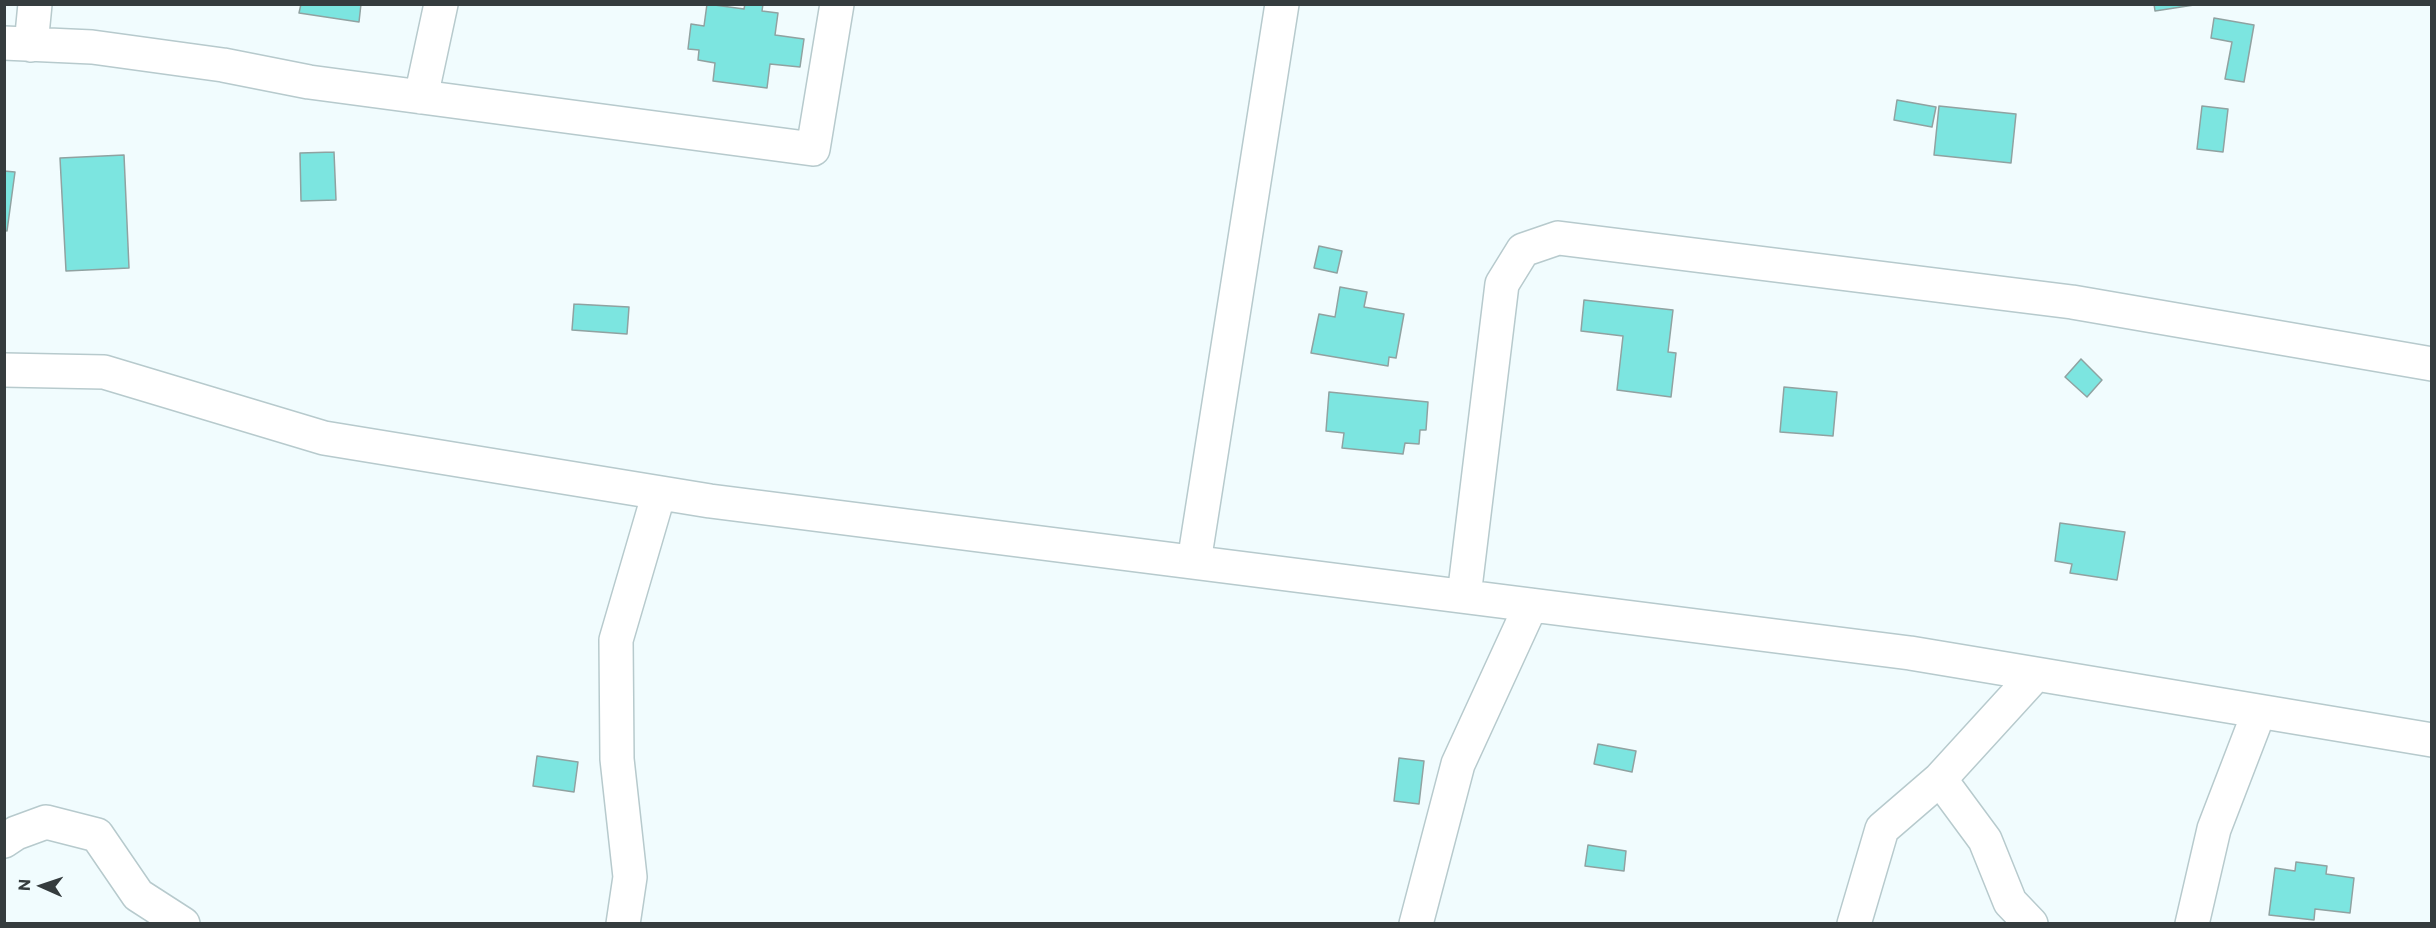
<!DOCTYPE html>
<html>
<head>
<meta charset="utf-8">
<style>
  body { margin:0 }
  #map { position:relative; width:2436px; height:928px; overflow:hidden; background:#f1fcfe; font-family:Commissioner,sans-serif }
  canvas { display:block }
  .frame { position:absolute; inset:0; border:6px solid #353c3e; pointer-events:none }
  .north { position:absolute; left:12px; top:856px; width:60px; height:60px; -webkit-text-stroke:4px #f1fcfe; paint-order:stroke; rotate:273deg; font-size:16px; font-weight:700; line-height:24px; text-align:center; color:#353c3e }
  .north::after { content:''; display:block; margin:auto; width:21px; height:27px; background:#353c3e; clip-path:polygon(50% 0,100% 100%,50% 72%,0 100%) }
</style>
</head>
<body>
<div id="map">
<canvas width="2436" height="928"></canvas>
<div class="frame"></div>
<div class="north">N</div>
</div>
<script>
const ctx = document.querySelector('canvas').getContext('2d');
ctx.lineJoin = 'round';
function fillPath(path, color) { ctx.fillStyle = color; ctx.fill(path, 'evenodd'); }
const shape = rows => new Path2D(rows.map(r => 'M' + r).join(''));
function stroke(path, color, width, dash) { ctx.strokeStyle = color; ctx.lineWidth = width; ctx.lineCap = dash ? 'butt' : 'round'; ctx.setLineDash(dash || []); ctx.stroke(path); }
const building = shape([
  [301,4,361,4,359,22,299,13,301,4],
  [707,4,744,9,745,4,763,4,762,11,778,13,775,35,804,39,800,67,770,64,767,88,713,81,715,63,698,60,699,50,688,49,691,24,704,26,707,4],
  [2154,4,2194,4,2194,5,2155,11,2154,4],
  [2214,18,2254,25,2244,82,2225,79,2232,42,2211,38,2214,18],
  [1897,100,1936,107,1932,127,1894,120,1897,100],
  [1939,106,2016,114,2011,163,1934,155,1939,106],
  [2202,106,2228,109,2223,152,2197,149,2202,106],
  [334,152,336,200,301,201,300,153,334,152],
  [124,155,129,268,66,271,60,158,124,155],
  [4,171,15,172,7,231,4,230,4,171],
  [1319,246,1342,251,1337,273,1314,268,1319,246],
  [1340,287,1367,292,1364,307,1404,314,1396,358,1389,357,1388,366,1311,353,1319,314,1335,317,1340,287],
  [1584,300,1673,310,1668,352,1676,353,1671,397,1617,390,1623,336,1581,331,1584,300],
  [574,304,629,307,627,334,572,330,574,304],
  [2081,359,2102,380,2087,397,2065,377,2081,359],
  [1784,387,1837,392,1833,436,1780,432,1784,387],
  [1329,392,1428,402,1426,430,1420,430,1419,444,1405,443,1403,454,1342,448,1344,433,1326,431,1329,392],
  [2060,523,2125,532,2117,580,2070,573,2072,564,2055,561,2060,523],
  [1598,744,1636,751,1632,772,1594,764,1598,744],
  [537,756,578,762,574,792,533,786,537,756],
  [1399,758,1424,761,1419,804,1394,801,1399,758],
  [1588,845,1626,851,1624,871,1585,866,1588,845],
  [2296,862,2327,866,2326,874,2354,878,2350,913,2315,909,2314,920,2269,915,2275,868,2295,871,2296,862]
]);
const street = shape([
  [4,43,92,47,223,65,309,82,813,149,837,4],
  [31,45,35,4],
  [421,97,441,4],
  [4,370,104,372,324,438,710,501,1910,653,2432,740],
  [1194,562,1282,4],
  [1464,596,1502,284,1523,250,1558,238,2072,302,2432,364],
  [1940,779,1985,840,2010,902,2031,924],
  [4,841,16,833,46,822,97,835,138,895,183,924],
  [623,924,630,877,617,759,616,640,659,493],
  [1416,924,1458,764,1531,605],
  [1854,924,1882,829,1940,779,2035,675],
  [2192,924,2214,829,2259,712]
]);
fillPath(building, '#7ce5e0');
stroke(building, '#90a2a1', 1.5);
stroke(street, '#b7cacd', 36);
stroke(street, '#fff', 33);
</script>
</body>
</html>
